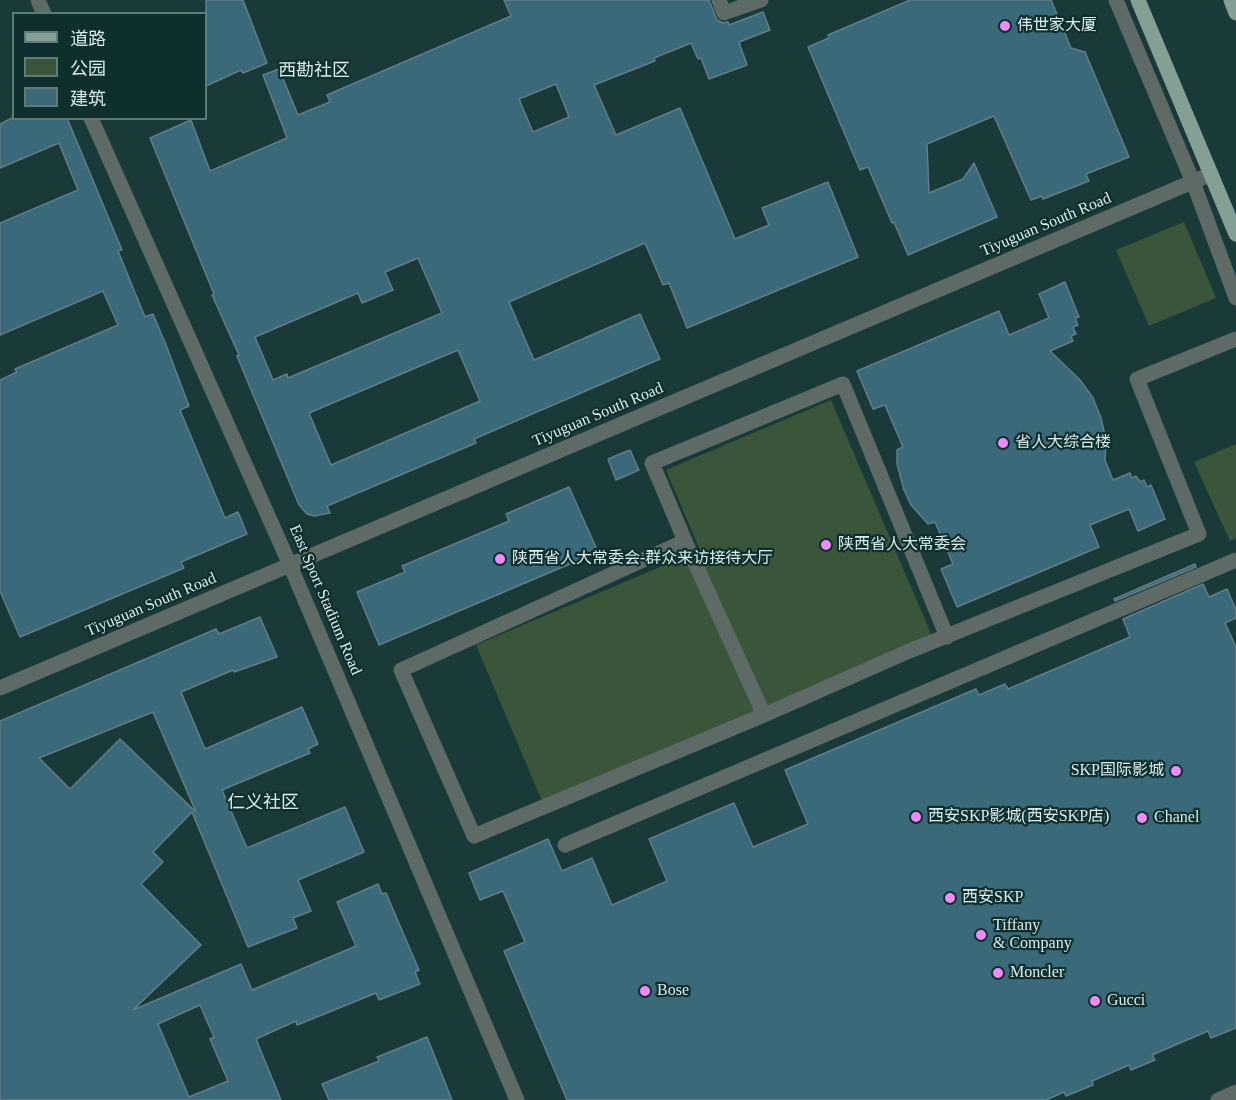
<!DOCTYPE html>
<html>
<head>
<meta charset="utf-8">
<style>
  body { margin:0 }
  #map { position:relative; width:1236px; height:1100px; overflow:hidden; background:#1a3939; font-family:"Times New Roman","Noto Sans SC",serif }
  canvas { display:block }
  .legend { position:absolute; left:12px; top:12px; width:195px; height:108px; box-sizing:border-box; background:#0f2f2f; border:2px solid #607a7a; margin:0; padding:8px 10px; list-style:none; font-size:18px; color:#d9ebea }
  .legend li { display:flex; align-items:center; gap:12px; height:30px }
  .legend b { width:30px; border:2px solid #607a7a }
</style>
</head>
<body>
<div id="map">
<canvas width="1236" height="1100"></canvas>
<ul class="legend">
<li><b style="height:8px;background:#869f95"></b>道路</li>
<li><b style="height:16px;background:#3b553a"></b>公园</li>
<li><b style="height:16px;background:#3a6a7a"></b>建筑</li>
</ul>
</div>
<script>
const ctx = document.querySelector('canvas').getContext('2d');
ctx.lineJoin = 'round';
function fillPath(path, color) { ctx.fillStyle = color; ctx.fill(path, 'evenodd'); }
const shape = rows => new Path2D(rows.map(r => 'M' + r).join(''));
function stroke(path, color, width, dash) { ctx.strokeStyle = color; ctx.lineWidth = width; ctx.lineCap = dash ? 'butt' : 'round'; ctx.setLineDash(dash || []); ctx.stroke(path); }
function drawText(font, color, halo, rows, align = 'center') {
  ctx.font = font + ' "Times New Roman","Noto Sans SC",serif'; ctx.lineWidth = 4.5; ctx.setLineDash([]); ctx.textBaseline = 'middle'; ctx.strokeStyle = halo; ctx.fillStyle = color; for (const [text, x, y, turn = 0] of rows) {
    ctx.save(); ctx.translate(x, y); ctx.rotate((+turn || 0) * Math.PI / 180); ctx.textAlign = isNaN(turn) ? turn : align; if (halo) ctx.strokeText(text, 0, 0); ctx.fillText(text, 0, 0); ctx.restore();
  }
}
const green = shape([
  [1184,222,1216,298,1149,326,1116,250],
  [831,400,932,636,542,801,476,645,700,550,666,470],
  [1236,444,1236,538,1230,541,1194,462]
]);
const building = shape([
  [206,0,243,0,267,63,243,73,241,70,206,86,206,0],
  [504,0,709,0,717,20,723,23,728,22,729,25,763,12,770,30,739,42,747,65,709,79,701,58,698,59,691,43,654,58,655,61,594,85,616,135,680,108,735,239,769,225,762,208,828,182,858,257,687,328,669,283,663,285,645,243,509,302,534,360,640,314,660,359,474,439,476,443,327,506,330,513,314,516,307,514,299,505,237,356,239,355,212,295,214,294,150,138,191,120,210,171,287,138,263,75,279,69,298,115,330,102,327,95,511,16,504,0],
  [556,84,569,117,533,132,519,99,556,84],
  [418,258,442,313,288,378,287,374,273,380,255,337,358,293,362,303,393,290,385,272,418,258],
  [458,350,480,401,331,465,309,413,458,350],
  [910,0,1051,0,1071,48,1085,52,1129,157,1086,174,1089,181,1043,199,1042,196,1031,200,994,116,927,144,929,193,963,179,974,163,997,217,908,255,894,222,892,223,868,167,860,170,808,47,829,38,828,35,910,0],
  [12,118,67,118,122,250,118,251,145,317,153,314,166,345,189,406,180,410,225,518,238,512,247,534,181,562,184,568,20,637,0,591,0,380,17,372,15,369,118,325,103,291,0,335,0,223,78,190,59,143,0,168,0,124,12,118],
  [1065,282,1079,317,1075,318,1078,325,1073,327,1076,334,1071,336,1073,341,1050,351,1080,380,1093,398,1101,418,1106,440,1105,460,1113,480,1130,473,1132,478,1136,476,1140,482,1144,480,1147,487,1151,485,1165,519,1138,531,1129,509,1090,525,1099,547,957,607,941,569,953,564,935,522,928,524,911,505,904,490,897,464,897,450,903,447,885,405,873,409,857,371,999,311,1009,335,1049,318,1039,294,1065,282],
  [630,450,639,470,616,480,608,459,630,450],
  [569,487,598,552,379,645,357,592,405,572,402,566,509,521,506,514,569,487],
  [1195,564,1196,567,1115,601,1114,599,1195,564],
  [1203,584,1209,597,1227,589,1236,610,1236,618,1225,623,1236,647,1236,1028,1211,1038,1208,1031,1152,1055,1155,1060,1131,1070,1129,1065,1092,1081,1093,1085,1066,1096,1064,1092,1046,1100,567,1100,504,951,525,942,503,891,480,900,469,873,548,839,562,871,592,858,612,905,667,881,649,839,734,803,753,847,808,824,785,770,976,689,979,695,1005,684,1008,689,1130,637,1123,619,1203,584],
  [260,617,277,657,234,672,233,670,181,692,205,749,302,707,318,744,308,749,310,753,222,790,247,848,345,807,364,852,298,880,311,911,293,918,297,928,248,947,192,812,153,852,163,862,141,884,201,945,133,1010,241,964,252,990,356,946,337,902,378,884,382,894,386,893,419,970,415,972,420,984,379,1000,376,993,297,1025,296,1021,256,1039,281,1100,0,1100,0,721,216,629,219,634,260,617],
  [153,712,196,812,120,739,70,789,39,758,153,712],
  [200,1005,214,1037,210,1039,228,1081,189,1097,158,1024,200,1005],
  [427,1037,452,1100,329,1100,322,1084,379,1061,377,1057,427,1037]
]);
const minor = shape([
  [38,0,44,14],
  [719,0,724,13,761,0],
  [1116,0,1193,182,1236,298],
  [91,118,290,565,517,1100],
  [685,541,652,463,843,384,947,637],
  [0,688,1211,174],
  [764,715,685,541,401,670,474,836,764,715,907,652,1199,534,1137,379,1236,339],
  [565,845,1236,560],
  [1218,1100,1236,1092]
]);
const major = shape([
  [1138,0,1236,234],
  [1231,0,1236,13]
]);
const markers = [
  [1005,26,6,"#ef8bf6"],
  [1003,443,6,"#ef8bf6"],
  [826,545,6,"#ef8bf6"],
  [500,559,6,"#ef8bf6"],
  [1176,771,6,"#ef8bf6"],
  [916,817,6,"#ef8bf6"],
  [1142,818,6,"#ef8bf6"],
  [950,898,6,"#ef8bf6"],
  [981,935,6,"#ef8bf6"],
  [998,973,6,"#ef8bf6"],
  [645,991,6,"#ef8bf6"],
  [1095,1001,6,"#ef8bf6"]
];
const poiNames = [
  ["伟世家大厦",1017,26],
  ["省人大综合楼",1015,443],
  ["陕西省人大常委会",838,545],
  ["陕西省人大常委会-群众来访接待大厅",512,559],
  ["SKP国际影城",1164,771,"right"],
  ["西安SKP影城(西安SKP店)",928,817],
  ["Chanel",1154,818],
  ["西安SKP",962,898],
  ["Tiffany",993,926],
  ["& Company",993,944],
  ["Moncler",1010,973],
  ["Bose",657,991],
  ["Gucci",1107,1001]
];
const streetNames = [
  ["Tiyuguan South Road",1046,225,-23],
  ["Tiyuguan South Road",598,415,-23],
  ["East Sport Stadium Road",325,600,67],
  ["Tiyuguan South Road",151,605,-23]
];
const neighbourhoodNames = [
  ["西勘社区",314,71],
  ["仁义社区",263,803]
];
fillPath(green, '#3b553a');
fillPath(building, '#3a6a7a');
stroke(building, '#617e88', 1.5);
stroke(minor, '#5e6a65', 15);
stroke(major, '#869f95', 15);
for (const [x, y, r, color] of markers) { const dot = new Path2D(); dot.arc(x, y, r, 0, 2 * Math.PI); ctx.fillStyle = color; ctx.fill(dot); stroke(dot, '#0f2f2f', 2); }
drawText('16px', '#d9ebea', '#0f2f2f', poiNames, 'left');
drawText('16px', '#d9ebea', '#0f2f2f', streetNames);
drawText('18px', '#d9ebea', '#0f2f2f', neighbourhoodNames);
</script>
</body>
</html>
